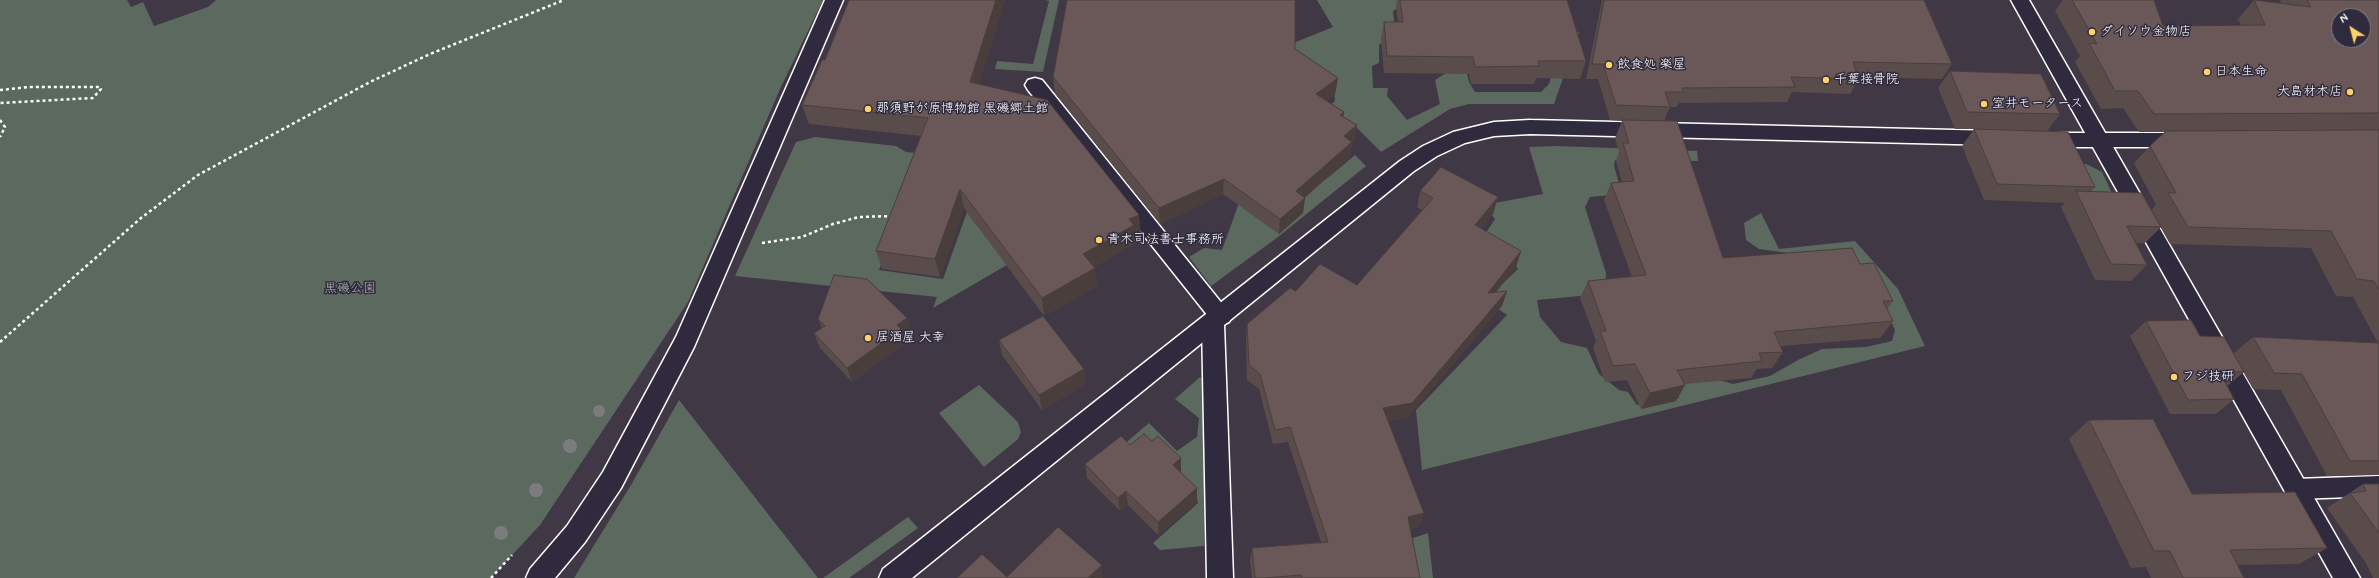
<!DOCTYPE html>
<html>
<head>
<meta charset="utf-8">
<style>
  body { margin:0 }
  #map { position:relative; width:2379px; height:578px; overflow:hidden; background:#403845; font-family:Mynerve,sans-serif }
  canvas { display:block }
  .north { position:absolute; left:2331px; top:8px; width:40px; height:40px; box-sizing:border-box; background:#2f2a3d; border:1px solid #827f8b; border-radius:50%; rotate:324deg; font-size:11px; font-weight:700; line-height:16px; text-align:center; color:#fff }
  .north::after { content:''; display:block; margin:auto; width:14px; height:18px; background:#ffd166; clip-path:polygon(50% 0,100% 100%,50% 72%,0 100%) }
</style>
</head>
<body>
<div id="map">
<canvas width="2379" height="578"></canvas>
<div class="north">N</div>
</div>
<script>
const ctx = document.querySelector('canvas').getContext('2d');
ctx.lineJoin = 'round';
function fillPath(path, color) { ctx.fillStyle = color; ctx.fill(path, 'evenodd'); }
const shape = rows => new Path2D(rows.map(r => 'M' + r).join(''));
function stroke(path, color, width, dash) { ctx.strokeStyle = color; ctx.lineWidth = width; ctx.lineCap = dash ? 'butt' : 'round'; ctx.setLineDash(dash || []); ctx.stroke(path); }
function drawText(font, color, halo, rows, align = 'center') {
  ctx.font = font + ' Mynerve,"Klee One",sans-serif'; ctx.lineWidth = 3; ctx.setLineDash([]); ctx.textBaseline = 'middle'; ctx.strokeStyle = halo; ctx.fillStyle = color; for (const [text, x, y, turn = 0] of rows) {
    ctx.save(); ctx.translate(x, y); ctx.rotate((+turn || 0) * Math.PI / 180); ctx.textAlign = isNaN(turn) ? turn : align; if (halo) ctx.strokeText(text, 0, 0); ctx.fillText(text, 0, 0); ctx.restore();
  }
}
const green = shape([
  [0,0,127,0,131,7,143,2,154,26,208,7,216,0,823,0,780,89,688,302,540,525,491,578,0,578],
  [1045,0,1059,0,1043,72,995,69,997,61,1033,64,1049,1],
  [1317,0,1441,0,1401,6,1393,11,1396,38,1387,37,1379,45,1379,63,1372,66,1373,88,1388,88,1387,96,1407,120,1440,104,1435,80,1464,62,1469,82,1475,92,1541,92,1549,84,1565,33,1579,32,1554,104,1469,104,1450,109,1381,152,1354,125,1336,116,1329,106,1335,101,1333,88,1322,80,1309,190,1329,177,1355,155,1366,166,1278,237,1211,286,1189,257,1204,248,1222,250,1244,189,1256,44,1296,42,1333,27],
  [815,137,896,146,906,152,925,154,879,270,943,279,967,212,977,226,1110,205,933,308,937,297,735,276,796,142],
  [1556,146,1697,151,1698,161,1615,160,1614,166,1622,194,1590,197,1585,207,1606,273,1605,290,1580,296,1537,300,1540,317,1561,342,1587,348,1599,374,1619,390,1628,392,1637,405,1679,398,1671,381,1701,375,1733,384,1770,376,1798,360,1822,349,1866,347,1892,341,1895,330,1881,300,1811,256,1759,249,1746,240,1744,223,1761,213,1779,249,1855,241,1898,289,1925,346,1422,470,1416,410,1507,315,1485,300,1518,269,1511,260,1481,240,1495,219,1485,207,1489,204,1543,194,1529,147],
  [2068,164,2086,164,2102,172,2116,202,2086,202],
  [1200,377,1207,384,1204,546,1160,550,1153,543,1198,503,1196,495,1153,448,1123,445,1149,423,1177,451,1197,437,1199,418,1175,399],
  [979,385,1018,422,1021,432,1018,439,984,467,939,413],
  [679,400,818,578,574,578,631,485],
  [908,517,918,528,849,578,823,578],
  [1428,533,1433,578,1417,578,1410,539]
]);
const path = shape([
  [0,90,29,87,100,87,101,89,93,98,0,103],
  [0,120,5,127,0,137],
  [762,243,802,237,833,224,859,217,893,216],
  [0,342,141,218,198,175,370,82,430,54,564,0],
  [491,578,512,555]
]);
const lane = shape([
  [2379,476,2379,496,2296,499,2288,496,2285,489,2288,482,2296,479,2379,476]
]);
const street = shape([
  [825,0,843,0,694,347,621,488,585,542,555,578,526,578,530,569,567,526,603,472,676,337,825,0],
  [2011,0,2029,0,2360,578,2333,578,2011,0],
  [1035,78,1042,80,1232,316,1229,322,1224,324,1233,578,1207,578,1202,323,1208,316,1028,90,1025,85,1028,80,1035,78]
]);
const secondary = shape([
  [1530,120,1997,131,2004,133,2007,138,2004,143,1997,145,1530,134,1494,136,1465,143,1437,156,1414,171,912,578,879,578,883,569,1400,161,1423,146,1453,132,1494,122,1530,120],
  [2042,133,2185,133,2192,135,2195,140,2192,145,2185,147,2042,147,2035,145,2032,140,2035,135,2042,133]
]);
const trees = [
  [599,411,6],
  [570,446,7],
  [536,490,7],
  [501,533,7]
];
const wall = shape([
  [1005,0,979,84,1139,215,1140,233,1135,235,1135,243,1094,267,1097,286,1044,316,964,208,940,277,882,269,876,251,921,136,809,124,802,105,825,60],
  [1397,0,1567,0,1586,61,1580,79,1536,78,1534,84,1471,84,1469,74,1384,73,1381,39,1384,22,1398,22,1396,8],
  [1602,0,1924,0,1952,64,1942,79,1859,77,1859,79,1850,94,1792,92,1787,102,1679,103,1677,107,1670,107,1664,121,1723,258,1860,264,1893,301,1887,309,1893,321,1880,338,1781,346,1783,352,1772,368,1757,369,1751,378,1685,384,1676,401,1641,409,1627,380,1605,382,1593,348,1596,341,1580,298,1588,281,1632,277,1604,200,1611,183,1622,182,1616,161,1619,152,1615,138,1622,121,1610,120,1598,79,1586,79],
  [2063,0,2154,0,2163,26,2241,25,2238,19,2254,0,2281,3,2280,2,2281,0,2379,0,2379,475,2327,476,2281,390,2253,389,2233,354,2253,337,2378,343,2353,297,2336,296,2311,248,2170,244,2151,210,2156,205,2134,163,2150,146,2165,132,2139,132,2123,108,2101,109,2075,62,2080,56,2055,11],
  [1295,49,1335,95,1326,101,1344,112,1343,117,1357,125,1354,141,1352,143,1350,157,1305,198,1303,213,1279,234,1223,194,1160,224,1055,93,1053,77],
  [1950,71,2060,114,2047,131,2095,187,2091,191,2161,227,2145,243,2136,243,2147,265,2131,281,2095,280,2061,207,2065,203,1984,200,1962,146,1974,129,1955,129,1938,88],
  [1420,191,1498,197,1493,214,1481,229,1521,251,1516,267,1496,292,1507,291,1502,306,1408,417,1388,421,1424,513,1419,527,1410,529,1420,578,1252,578,1250,561,1252,548,1321,542,1288,442,1273,444,1259,389,1247,380,1246,340,1247,324,1357,285,1422,210,1417,207],
  [907,318,911,333,904,338,905,343,852,382,820,348,814,333,822,328,818,319],
  [2146,321,2200,336,2244,372,2227,386,2234,399,2216,414,2170,414,2130,336],
  [999,340,1084,369,1086,384,1042,410,1002,355],
  [2089,420,2192,494,2327,548,2299,564,2238,565,2244,578,2151,578,2146,567,2131,568,2069,439],
  [1152,441,1181,458,1181,473,1197,502,1158,535,1128,505,1120,511,1087,478,1085,464,1130,445],
  [2363,484,2379,484,2379,578,2373,578,2366,563,2327,508]
]);
const shadedWall = shape([
  [996,0,1005,0,974,101,970,82],
  [1338,78,1335,95,1314,110,1316,94],
  [1344,112,1341,128,1340,115],
  [1357,125,1354,141,1352,143,1350,157,1295,206,1305,198,1303,213,1279,234,1280,219,1296,191,1344,136],
  [1224,179,1223,194,1160,224,1159,208],
  [960,189,964,208,940,277,935,259],
  [1498,197,1493,214,1471,241,1475,225],
  [1139,215,1140,233,1135,235,1135,243,1085,272,1083,254,1129,219],
  [1521,251,1516,267,1483,308,1488,293],
  [1095,268,1097,286,1044,316,1042,298],
  [1507,291,1502,306,1408,417,1380,423,1383,408],
  [907,318,911,333,904,338,905,343,852,382,847,368,897,325],
  [1084,369,1086,384,1042,410,1039,395],
  [1685,385,1676,401,1641,409,1650,393],
  [1181,458,1181,472,1173,479,1173,465],
  [1197,488,1197,502,1158,535,1158,522],
  [1126,491,1128,505,1120,511,1118,498],
  [1424,513,1419,527,1403,530,1408,517],
  [1102,565,1103,577,1103,578,1088,578]
]);
const building = shape([
  [849,0,996,0,970,82,1047,100,1139,215,1129,219,1134,225,1083,254,1095,268,1042,298,960,189,935,259,876,251,928,118,802,105,822,60,825,60,849,0],
  [1067,0,1295,0,1295,49,1338,78,1316,94,1344,112,1340,115,1357,125,1344,136,1352,142,1296,191,1305,198,1280,219,1224,179,1159,208,1053,77,1067,0],
  [1400,0,1567,0,1586,61,1538,61,1539,66,1475,67,1473,57,1387,56,1384,22,1403,22,1400,0],
  [1604,0,1924,0,1952,64,1853,62,1859,79,1791,77,1795,87,1682,88,1683,92,1665,92,1670,107,1616,105,1603,64,1592,64,1604,0],
  [2072,0,2154,0,2163,26,2265,25,2254,0,2311,7,2307,0,2379,0,2379,113,2154,114,2138,91,2115,91,2089,43,2097,44,2072,0],
  [2339,16,2363,16,2363,40,2339,40,2339,16],
  [1950,71,2041,74,2060,114,1967,112,1950,71],
  [1622,120,1677,121,1723,258,1852,248,1860,264,1874,263,1893,301,1883,301,1893,321,1774,332,1783,352,1759,353,1762,361,1677,370,1685,385,1650,393,1635,364,1613,366,1600,331,1606,331,1588,281,1646,275,1611,183,1634,181,1623,143,1629,143,1622,120],
  [1974,129,2068,132,2095,187,1997,184,1974,129],
  [2379,130,2379,290,2374,281,2357,279,2331,231,2188,227,2168,193,2176,193,2150,146,2166,131,2379,130],
  [1441,167,1498,197,1475,225,1521,251,1488,293,1507,291,1412,403,1383,408,1424,513,1408,517,1420,578,1302,578,1301,575,1265,578,1255,578,1252,548,1328,542,1290,427,1275,430,1260,374,1249,365,1247,324,1290,288,1296,291,1320,264,1357,285,1433,198,1420,191,1441,167],
  [2076,191,2141,193,2161,227,2127,226,2147,265,2111,264,2076,191],
  [834,275,867,279,907,318,897,325,901,329,847,368,814,333,825,326,818,319,834,275],
  [1043,316,1084,369,1039,395,999,340,1043,316],
  [2191,320,2200,336,2224,337,2244,372,2219,371,2234,399,2188,400,2146,321,2191,320],
  [2253,337,2379,343,2379,461,2350,461,2302,374,2274,373,2253,337],
  [2153,419,2192,494,2295,492,2327,548,2230,550,2244,578,2183,578,2170,551,2154,551,2089,420,2153,419],
  [1144,434,1152,441,1158,436,1181,458,1173,465,1197,488,1158,522,1126,491,1118,498,1085,464,1121,436,1130,445,1144,434],
  [2363,484,2379,484,2379,533,2350,493,2366,491,2363,484],
  [1058,527,1102,565,1088,578,957,578,982,554,1007,577,1058,527]
]);
const markers = [
  [2092,32,4,"#ffd166"],
  [1609,65,4,"#ffd166"],
  [2207,72,4,"#ffd166"],
  [1826,80,4,"#ffd166"],
  [2350,92,4,"#ffd166"],
  [1984,104,4,"#ffd166"],
  [868,109,4,"#ffd166"],
  [1099,240,4,"#ffd166"],
  [868,338,4,"#ffd166"],
  [2174,377,4,"#ffd166"]
];
const poiNames = [
  ["ダイソウ金物店",2100,32],
  ["飲食処 楽屋",1617,65],
  ["日本生命",2215,72],
  ["千葉接骨院",1834,80],
  ["大島材木店",2342,92,"right"],
  ["室井モータース",1992,104],
  ["那須野が原博物館 黒磯郷土館",876,109],
  ["青木司法書士事務所",1107,240],
  ["居酒屋 大幸",876,338],
  ["フジ技研",2182,377]
];
const parkNames = [
  ["黒磯公園",350,289]
];
fillPath(green, '#5b695f');
stroke(lane, '#fff', 3);
stroke(street, '#fff', 3);
stroke(secondary, '#fff', 3);
stroke(path, '#fff', 2.5, [3, 3]);
fillPath(lane, '#2f2a3d');
fillPath(street, '#2f2a3d');
fillPath(secondary, '#2f2a3d');
ctx.fillStyle = '#7c7c7f';
for (const [x, y, r] of trees) { ctx.beginPath(); ctx.arc(x, y, r, 0, 2 * Math.PI); ctx.fill(); }
fillPath(wall, '#5a4c4b');
fillPath(shadedWall, '#4a3e3d');
fillPath(building, '#695857');
stroke(building, '#4a3e3d', 1);
for (const [x, y, r, color] of markers) { const dot = new Path2D(); dot.arc(x, y, r, 0, 2 * Math.PI); ctx.fillStyle = color; ctx.fill(dot); stroke(dot, '#2f2a3d', 1.5); }
drawText('13px', '#fff', '#2f2a3d', poiNames, 'left');
drawText('13px', '#adb4af', '#2f2a3d', parkNames);
</script>
</body>
</html>
